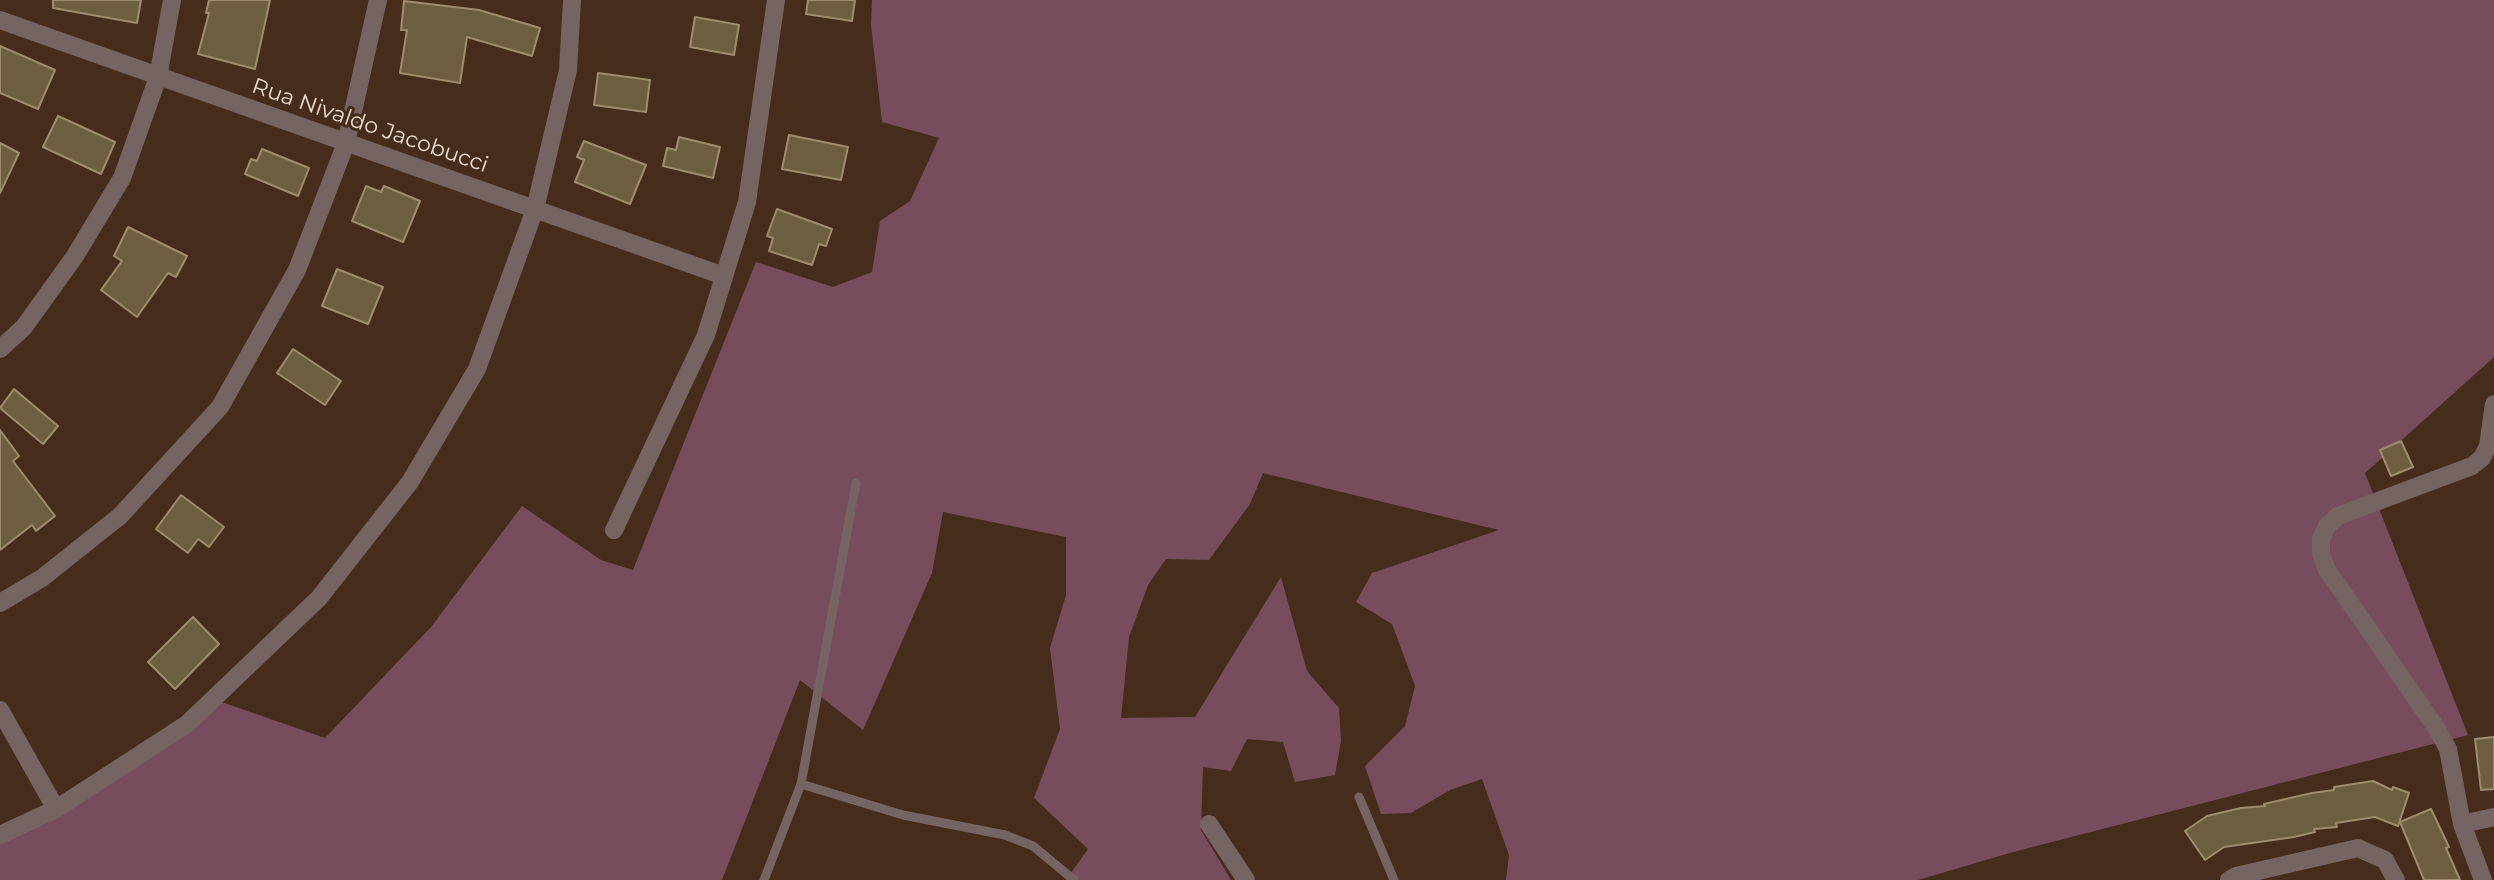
<!DOCTYPE html>
<html>
<head>
<meta charset="utf-8">
<style>
  body { margin:0 }
  canvas { display:block; background:#462c1a }
</style>
</head>
<body>
<canvas width="2494" height="880"></canvas>
<script>
const ctx = document.querySelector('canvas').getContext('2d');
ctx.lineJoin = 'round';
function fillPath(path, color) { ctx.fillStyle = color; ctx.fill(path, 'evenodd'); }
const shape = rows => new Path2D(rows.map(r => 'M' + r).join(''));
function stroke(path, color, width, dash) { ctx.strokeStyle = color; ctx.lineWidth = width; ctx.lineCap = dash ? 'butt' : 'round'; ctx.setLineDash(dash || []); ctx.stroke(path); }
function drawText(font, color, halo, rows, align = 'center') {
  ctx.font = font + ' Montserrat,sans-serif'; ctx.lineWidth = 6; ctx.setLineDash([]); ctx.textBaseline = 'middle'; ctx.strokeStyle = halo; ctx.fillStyle = color; for (const [text, x, y, turn = 0] of rows) {
    ctx.save(); ctx.translate(x, y); ctx.rotate((+turn || 0) * Math.PI / 180); ctx.textAlign = isNaN(turn) ? turn : align; if (halo) ctx.strokeText(text, 0, 0); ctx.fillText(text, 0, 0); ctx.restore();
  }
}
const green = shape([
  [872,0,2494,0,2494,357,2365,473,2468,735,2013,852,1918,880,1506,880,1509,855,1482,779,1450,790,1411,813,1381,814,1365,766,1405,726,1415,686,1392,624,1356,602,1372,573,1499,530,1263,473,1250,504,1209,560,1166,559,1148,585,1129,637,1121,718,1195,717,1281,577,1307,671,1339,708,1341,741,1335,775,1295,782,1283,742,1247,739,1231,771,1203,767,1201,830,1231,880,1066,880,1088,849,1034,798,1060,729,1050,648,1066,595,1066,537,943,512,932,573,863,730,800,680,722,880,0,880,0,834,213,699,325,738,431,627,522,506,601,560,633,570,756,262,833,287,872,272,880,221,910,201,939,138,882,122,871,25]
]);
const building = shape([
  [53,0,141,0,137,23,53,8,53,0],
  [209,0,270,0,255,69,198,54,209,13,206,13,209,0],
  [808,0,855,0,852,21,806,14,808,0],
  [404,1,479,10,540,28,532,56,467,37,460,83,400,73,407,30,401,30,404,1],
  [695,17,739,25,734,55,690,47,695,17],
  [0,46,55,70,38,109,0,93,0,46],
  [598,73,650,80,646,112,594,105,598,73],
  [58,116,115,142,101,174,43,147,58,116],
  [789,135,848,147,841,180,782,169,789,135],
  [679,137,720,147,713,178,663,166,667,148,676,150,679,137],
  [584,141,646,165,630,204,575,182,584,160,577,157,584,141],
  [0,143,19,153,0,193,0,143],
  [262,149,309,168,298,196,245,174,251,159,257,161,262,149],
  [366,186,381,192,384,186,420,201,403,242,352,221,366,186],
  [777,209,832,229,826,246,819,244,812,265,769,251,773,238,767,236,777,209],
  [128,227,187,256,176,277,168,273,137,317,101,290,122,261,114,256,128,227],
  [337,269,383,287,368,324,322,306,337,269],
  [293,349,341,381,325,405,277,373,293,349],
  [14,389,58,426,43,444,0,408,14,389],
  [0,430,19,456,13,461,55,516,36,531,32,525,0,550,0,430],
  [2401,441,2413,467,2391,476,2380,450,2401,441],
  [181,495,224,527,209,547,198,539,188,553,156,529,181,495],
  [193,617,219,644,175,689,148,662,193,617],
  [2494,737,2494,789,2481,790,2475,739,2494,737],
  [2373,781,2392,790,2393,787,2409,793,2398,826,2375,817,2336,823,2337,827,2314,829,2315,832,2294,837,2224,847,2205,860,2185,831,2207,816,2241,808,2265,806,2264,804,2312,793,2334,790,2334,787,2373,781],
  [2431,809,2449,847,2446,848,2460,880,2424,880,2400,822,2431,809]
]);
const service = shape([
  [801,784,903,815,1005,835,1033,846,1074,880],
  [1359,797,1394,880],
  [764,880,801,784,856,483]
]);
const minor = shape([
  [0,20,724,276],
  [0,349,24,327,75,256,122,178,158,77,172,0],
  [614,530,706,335,747,202,776,0],
  [0,603,42,578,120,516,220,407,297,270,346,143,378,0],
  [0,710,56,809],
  [1209,824,1246,880],
  [2462,824,2494,817],
  [0,835,56,809,187,724,319,598,410,482,477,369,535,209,568,70,572,0],
  [2229,880,2236,876,2358,848,2385,860,2396,880],
  [2483,880,2462,824,2448,749,2437,729,2326,568,2321,554,2321,539,2327,526,2338,516,2472,466,2482,458,2488,446,2494,404]
]);
const streetNames = [
  ["Rua Nivaldo Jacobucci",370,126,19]
];
fillPath(green, '#774d5e');
fillPath(building, '#6d5e3f');
stroke(building, '#9d8d6d', 2);
stroke(service, '#756462', 9);
stroke(minor, '#756462', 18);
drawText('22px', '#ecdbcf', '#462c1a', streetNames);
</script>
</body>
</html>
